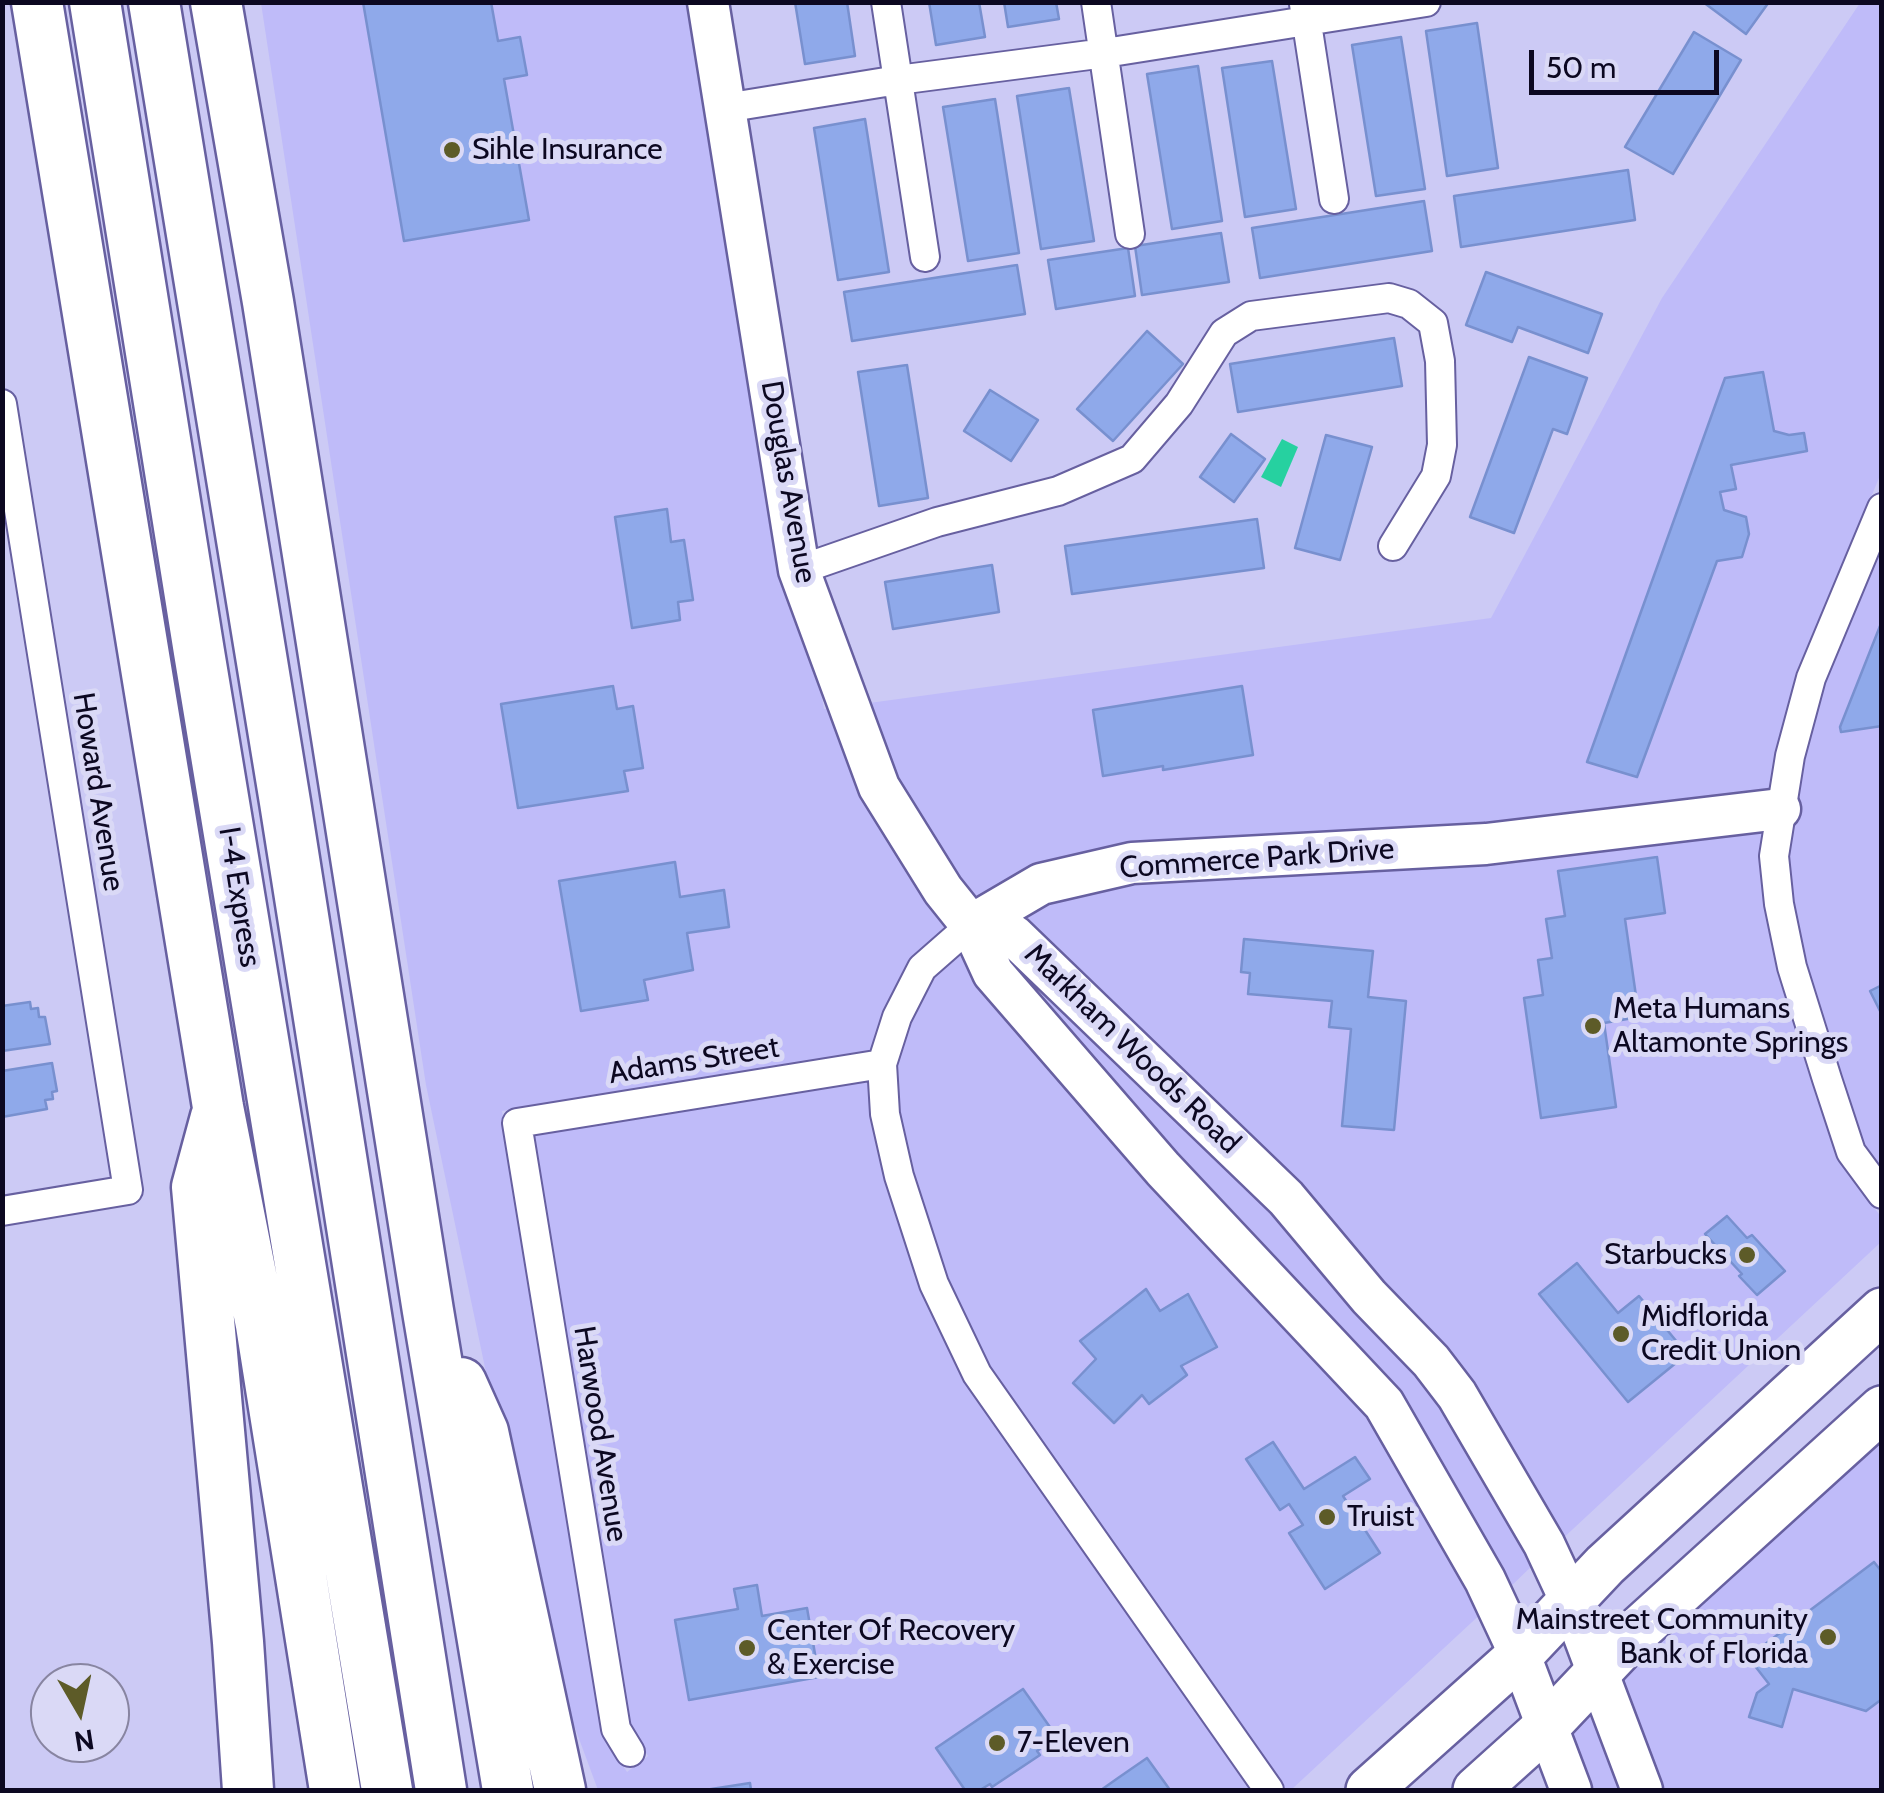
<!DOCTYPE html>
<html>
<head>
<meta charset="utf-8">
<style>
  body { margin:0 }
  #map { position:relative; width:1884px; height:1793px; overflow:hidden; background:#cccaf5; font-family:Cabin,sans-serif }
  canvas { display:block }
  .frame { position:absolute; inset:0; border:5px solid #0c0821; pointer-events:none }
  .north { position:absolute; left:30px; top:1663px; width:100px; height:100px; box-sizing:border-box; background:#dad9f6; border:2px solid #8885a1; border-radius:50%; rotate:171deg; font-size:28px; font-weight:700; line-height:40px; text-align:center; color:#0c0821 }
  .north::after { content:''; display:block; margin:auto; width:35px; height:45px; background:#5d5b28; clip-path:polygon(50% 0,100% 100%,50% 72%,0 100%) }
  .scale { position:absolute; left:1529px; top:50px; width:190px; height:45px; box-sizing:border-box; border:5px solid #0c0821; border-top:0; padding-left:12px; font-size:30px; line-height:35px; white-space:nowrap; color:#0c0821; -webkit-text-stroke:8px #dad9f6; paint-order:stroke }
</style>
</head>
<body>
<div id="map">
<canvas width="1884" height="1793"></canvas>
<div class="frame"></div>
<div class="north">N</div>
<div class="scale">50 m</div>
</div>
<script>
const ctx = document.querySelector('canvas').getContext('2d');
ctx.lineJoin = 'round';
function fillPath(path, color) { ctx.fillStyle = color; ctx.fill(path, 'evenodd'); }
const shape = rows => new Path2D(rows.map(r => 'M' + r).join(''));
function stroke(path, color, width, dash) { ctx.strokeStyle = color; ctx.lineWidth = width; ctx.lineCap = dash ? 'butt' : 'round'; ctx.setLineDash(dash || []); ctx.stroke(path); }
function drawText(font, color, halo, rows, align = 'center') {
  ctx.font = font + ' Cabin,sans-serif'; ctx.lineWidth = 10; ctx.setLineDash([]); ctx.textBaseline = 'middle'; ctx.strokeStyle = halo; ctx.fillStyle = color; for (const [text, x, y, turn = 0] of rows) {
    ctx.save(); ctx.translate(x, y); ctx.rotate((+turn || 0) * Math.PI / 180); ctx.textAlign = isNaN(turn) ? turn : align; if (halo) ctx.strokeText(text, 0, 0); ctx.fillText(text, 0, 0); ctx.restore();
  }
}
const built = shape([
  [261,3,695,3,824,709,835,708,952,923,910,960,886,1010,872,1051,502,1111,605,1737,627,1772,648,1756,628,1723,532,1135,870,1081,922,1288,1253,1790,598,1790,541,1636,426,1085],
  [1860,3,1881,3,1881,473,1799,672,1778,751,1769,795,1485,829,974,906,891,780,862,704,1491,618,1662,298],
  [1881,543,1881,1171,1862,1145,1804,963,1792,902,1787,857,1803,760,1823,684],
  [1764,825,1761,857,1841,1161,1881,1217,1881,1242,1558,1543,1468,1387,1010,919,1045,898,1134,878],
  [967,947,1374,1413,1485,1610,1291,1790,1285,1790,987,1366,946,1278,912,1173,898,1113,895,1066,909,1024,932,978],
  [1008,948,1277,1209,1422,1371,1537,1561,1505,1592,1497,1573,1003,964],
  [1881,1428,1881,1790,1656,1790,1613,1677],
  [1593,1698,1628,1790,1585,1790,1562,1731]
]);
const water = shape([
  [1282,439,1298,447,1281,487,1261,477]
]);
const building = shape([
  [363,2,491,2,498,41,520,37,527,75,504,79,529,220,404,241,363,2],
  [795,2,847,2,855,56,805,64,795,2],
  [929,2,979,2,985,37,936,45,929,2],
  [1004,2,1056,2,1059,19,1008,27,1004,2],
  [1703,2,1769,2,1746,34,1703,2],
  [1477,23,1498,168,1447,176,1426,31,1477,23],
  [1694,32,1741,60,1673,174,1625,147,1694,32],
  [1401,37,1425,189,1376,196,1352,45,1401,37],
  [1272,61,1296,209,1245,217,1222,68,1272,61],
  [1198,66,1222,221,1172,229,1147,74,1198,66],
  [1069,88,1094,241,1041,249,1017,96,1069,88],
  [995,99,1019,253,968,261,943,107,995,99],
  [865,119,889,272,838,280,814,128,865,119],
  [1628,170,1635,220,1461,247,1454,196,1628,170],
  [1424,201,1432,251,1260,278,1252,228,1424,201],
  [1221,233,1229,282,1142,295,1135,246,1221,233],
  [1128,248,1135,296,1056,309,1048,260,1128,248],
  [1017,265,1025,314,852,341,844,292,1017,265],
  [1486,272,1602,314,1588,353,1518,327,1512,342,1466,325,1486,272],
  [1147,331,1183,364,1113,441,1077,409,1147,331],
  [1394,338,1402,386,1238,412,1230,364,1394,338],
  [1529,357,1587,378,1567,434,1553,429,1514,533,1470,517,1529,357],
  [907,365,928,498,879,506,858,372,907,365],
  [1763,372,1774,431,1789,435,1804,433,1807,451,1731,465,1736,489,1720,492,1724,510,1746,517,1749,534,1742,557,1717,561,1637,777,1587,762,1725,378,1763,372],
  [990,390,1038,420,1011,461,964,431,990,390],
  [1231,434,1265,459,1234,502,1200,477,1231,434],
  [1326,435,1372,447,1340,560,1295,548,1326,435],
  [667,509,671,542,684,540,693,600,678,602,680,620,632,628,615,517,667,509],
  [1257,519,1264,568,1072,594,1065,546,1257,519],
  [992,565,999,612,893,629,885,582,992,565],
  [1882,621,1882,726,1841,732,1840,727,1882,621],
  [613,686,617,709,633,706,643,768,624,771,628,791,518,808,501,704,613,686],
  [1242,686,1253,755,1163,770,1163,766,1103,776,1093,710,1242,686],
  [1657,857,1665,913,1625,919,1639,1017,1604,1023,1616,1107,1541,1118,1524,998,1543,995,1538,960,1552,958,1546,919,1565,916,1558,871,1657,857],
  [675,862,680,897,724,890,729,927,687,933,693,970,644,980,648,1000,581,1011,559,881,675,862],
  [1244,939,1373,951,1368,997,1406,1001,1394,1130,1342,1126,1351,1029,1329,1027,1332,1001,1248,994,1250,973,1241,972,1244,939],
  [1882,985,1882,1015,1870,991,1882,985],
  [30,1002,31,1009,38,1008,39,1017,45,1017,50,1044,2,1051,2,1006,30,1002],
  [52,1063,57,1091,52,1092,53,1099,45,1100,47,1109,2,1117,2,1071,52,1063],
  [1727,1216,1747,1238,1752,1235,1785,1271,1757,1295,1739,1276,1742,1274,1705,1234,1727,1216],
  [1577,1263,1618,1313,1639,1296,1687,1354,1628,1402,1539,1294,1577,1263],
  [1146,1289,1160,1311,1188,1294,1217,1347,1181,1366,1187,1375,1149,1404,1142,1395,1114,1423,1073,1383,1096,1359,1080,1341,1146,1289],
  [1273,1442,1304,1489,1355,1457,1370,1479,1343,1496,1380,1553,1325,1589,1289,1533,1303,1525,1289,1504,1280,1510,1246,1459,1273,1442],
  [1874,1562,1882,1572,1882,1699,1866,1711,1793,1689,1782,1727,1749,1717,1757,1693,1769,1684,1748,1657,1874,1562],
  [757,1585,762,1616,807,1608,819,1677,689,1700,675,1620,738,1609,734,1589,757,1585],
  [1023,1689,1057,1737,1037,1751,1040,1755,992,1787,990,1784,980,1790,965,1790,936,1748,1023,1689],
  [1147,1758,1170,1790,1101,1790,1118,1778,1147,1758],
  [750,1783,751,1790,705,1790,750,1783]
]);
const street = shape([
  [886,2,925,257],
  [1096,2,1130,234],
  [1304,4,1334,199],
  [725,108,898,80,1105,53,1426,2],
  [2,404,128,1190,2,1211],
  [1882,508,1811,678,1790,756,1774,856,1779,904,1792,967,1827,1079,1851,1152,1882,1194],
  [799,570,937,522,1058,491,1132,459,1179,404,1224,333,1251,316,1389,298,1409,304,1433,323,1440,361,1442,445,1436,476,1393,546],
  [971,925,922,968,897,1017,882,1064,885,1114,899,1176,934,1284,977,1374,1269,1790],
  [630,1752,616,1729,517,1123,882,1064]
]);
const secondary = shape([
  [708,2,799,570,879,787,943,890,971,925,993,973,1163,1169,1384,1404,1485,1580,1520,1655,1571,1790],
  [971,925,1013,935,1286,1198,1369,1297,1431,1361,1457,1395,1544,1544,1571,1602,1642,1790],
  [971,925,1041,884,1132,863,1486,844,1780,809]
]);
const primary = shape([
  [1369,1790,1520,1655,1605,1565,1882,1311],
  [1476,1790,1546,1727,1636,1632,1882,1409]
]);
const highway = shape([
  [37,2,218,1107,261,1325,335,1790],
  [95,2,199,652,387,1790],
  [154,2,285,802,441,1790],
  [216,2,268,302,428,1311,508,1790],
  [216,1117,197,1187,238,1642,248,1790],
  [461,1383,483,1432,560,1790]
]);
const markers = [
  [452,150,10,"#5d5b28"],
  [1593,1026,10,"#5d5b28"],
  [1747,1255,10,"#5d5b28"],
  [1621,1334,10,"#5d5b28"],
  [1327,1517,10,"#5d5b28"],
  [1828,1637,10,"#5d5b28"],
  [747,1648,10,"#5d5b28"],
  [997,1743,10,"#5d5b28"]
];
const poiNames = [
  ["Sihle Insurance",472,150],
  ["Meta Humans",1613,1009],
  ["Altamonte Springs",1613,1043],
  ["Starbucks",1727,1255,"right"],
  ["Midflorida",1641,1317],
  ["Credit Union",1641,1351],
  ["Truist",1347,1517],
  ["Mainstreet Community",1808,1620,"right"],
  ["Bank of Florida",1808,1654,"right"],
  ["Center Of Recovery",767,1631],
  ["& Exercise",767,1665],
  ["7-Eleven",1017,1743]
];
const streetNames = [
  ["Douglas Avenue",788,482,80],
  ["Howard Avenue",98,792,81],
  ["Commerce Park Drive",1257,859,-4],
  ["I-4 Express",239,897,81],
  ["Markham Woods Road",1132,1049,44],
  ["Adams Street",694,1061,-9],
  ["Harwood Avenue",600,1434,81]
];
fillPath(built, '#bfbbf9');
fillPath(water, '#26d1a0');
fillPath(building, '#8fa9ea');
stroke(building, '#7890cf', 2.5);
stroke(street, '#6760a0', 32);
stroke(secondary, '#6760a0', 45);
stroke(primary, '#6760a0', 50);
stroke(highway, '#6760a0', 55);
stroke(street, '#fff', 28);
stroke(secondary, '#fff', 40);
stroke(primary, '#fff', 45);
stroke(highway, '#fff', 50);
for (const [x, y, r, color] of markers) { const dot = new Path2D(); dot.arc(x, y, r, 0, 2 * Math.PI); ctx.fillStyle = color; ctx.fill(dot); stroke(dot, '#dad9f6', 4); }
drawText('30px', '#0c0821', '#dad9f6', poiNames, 'left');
drawText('30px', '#0c0821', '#dad9f6', streetNames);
</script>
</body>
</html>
